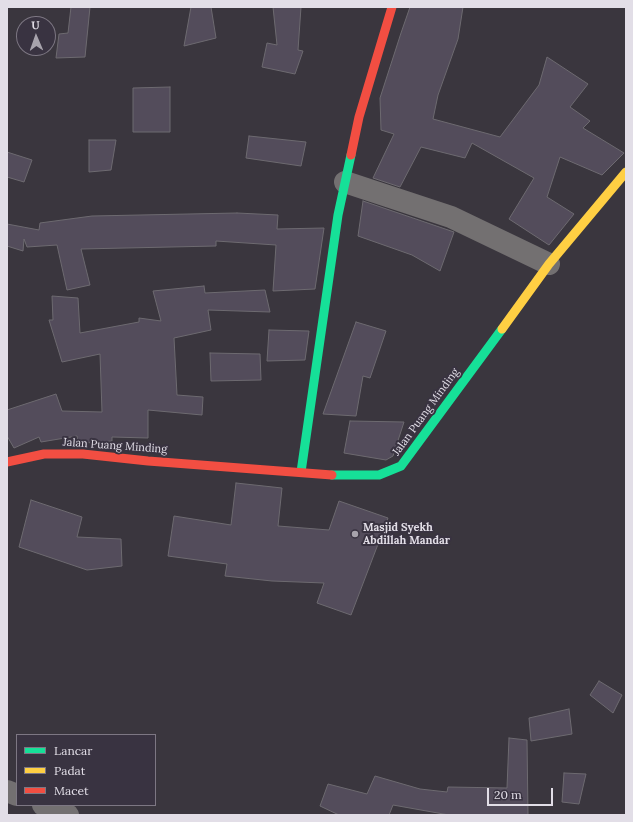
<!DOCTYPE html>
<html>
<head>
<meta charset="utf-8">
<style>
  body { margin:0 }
  #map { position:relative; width:633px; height:822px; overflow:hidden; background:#3a363e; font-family:Lora,serif }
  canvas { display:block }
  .frame { position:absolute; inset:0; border:8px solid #e2dee7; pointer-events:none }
  .legend { position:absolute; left:16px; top:734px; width:140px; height:72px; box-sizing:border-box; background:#393341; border:1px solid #7d7783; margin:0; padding:5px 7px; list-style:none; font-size:12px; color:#e2dee7 }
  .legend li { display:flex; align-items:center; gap:8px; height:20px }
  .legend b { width:20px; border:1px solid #7d7783 }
  .north { position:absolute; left:16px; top:16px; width:40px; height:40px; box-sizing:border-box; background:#393341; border:1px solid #7d7783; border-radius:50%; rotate:358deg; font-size:11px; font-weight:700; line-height:16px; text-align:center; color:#e2dee7 }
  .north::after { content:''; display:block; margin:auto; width:14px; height:18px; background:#a7a3ac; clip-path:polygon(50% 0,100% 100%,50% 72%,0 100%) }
  .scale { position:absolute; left:487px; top:788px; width:66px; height:18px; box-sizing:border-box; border:2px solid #e2dee7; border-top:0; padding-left:5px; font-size:12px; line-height:14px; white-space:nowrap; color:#e2dee7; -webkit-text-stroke:3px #393341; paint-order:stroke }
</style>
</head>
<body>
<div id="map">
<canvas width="633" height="822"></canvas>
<div class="frame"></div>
<ul class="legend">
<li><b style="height:5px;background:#16e098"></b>Lancar</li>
<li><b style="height:5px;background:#ffcf43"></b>Padat</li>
<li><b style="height:5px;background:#f24e42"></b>Macet</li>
</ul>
<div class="north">U</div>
<div class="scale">20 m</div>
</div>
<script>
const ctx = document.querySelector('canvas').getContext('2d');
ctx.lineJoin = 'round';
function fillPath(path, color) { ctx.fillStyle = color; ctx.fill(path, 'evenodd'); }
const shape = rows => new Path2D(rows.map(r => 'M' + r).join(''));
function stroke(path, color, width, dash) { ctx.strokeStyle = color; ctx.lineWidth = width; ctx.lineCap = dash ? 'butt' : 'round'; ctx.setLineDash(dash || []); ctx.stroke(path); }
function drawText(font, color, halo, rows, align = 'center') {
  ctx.font = font + ' Lora,serif'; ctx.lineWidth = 4; ctx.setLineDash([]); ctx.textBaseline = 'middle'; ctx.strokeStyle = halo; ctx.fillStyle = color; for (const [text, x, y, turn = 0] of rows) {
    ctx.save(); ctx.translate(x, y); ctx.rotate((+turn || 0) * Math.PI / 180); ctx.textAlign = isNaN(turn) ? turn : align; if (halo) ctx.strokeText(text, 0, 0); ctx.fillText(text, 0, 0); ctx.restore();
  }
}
const building = shape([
  [71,7,90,7,85,57,56,58,59,34,68,33,71,7],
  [191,7,211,7,216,38,184,46,191,7],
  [273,7,301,7,298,50,303,51,295,74,262,67,267,43,277,45,273,7],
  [410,7,463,7,458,39,438,95,433,119,500,137,539,85,547,57,588,84,570,107,590,121,583,128,624,153,602,175,560,157,547,197,574,214,549,245,509,219,534,178,472,143,465,158,421,147,400,187,373,178,394,134,381,130,380,98,401,33,410,7],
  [170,87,170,132,133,132,133,88,170,87],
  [249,136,306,142,301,166,246,158,249,136],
  [89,140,116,140,111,170,89,172,89,140],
  [7,152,32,160,24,182,7,177,7,152],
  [363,201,454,232,440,271,412,255,358,236,363,201],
  [237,213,278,215,277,229,324,228,315,289,273,291,276,245,216,241,216,246,81,249,90,285,67,290,57,245,27,247,24,239,23,251,7,246,7,224,39,230,40,223,92,216,237,213],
  [204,286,205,293,265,290,270,312,208,310,211,330,174,338,177,395,203,397,202,415,148,410,148,438,112,437,112,441,94,443,78,442,77,436,41,442,39,437,14,448,7,436,7,410,56,394,62,411,102,412,100,354,62,362,49,320,53,320,52,296,78,298,80,333,139,322,139,318,161,321,153,291,204,286],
  [356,322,386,331,370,378,363,376,356,416,323,414,356,322],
  [269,330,309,331,305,360,267,361,269,330],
  [210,353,260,354,261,380,211,381,210,353],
  [350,421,404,422,393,456,386,460,344,453,350,421],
  [236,483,282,488,278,526,329,530,339,501,388,518,351,615,317,603,324,583,272,581,225,576,227,564,168,556,174,516,231,525,236,483],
  [31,500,82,517,77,537,121,539,122,566,87,570,19,547,31,500],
  [599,681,622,695,613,713,590,695,599,681],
  [569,709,572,734,531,741,529,718,569,709],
  [509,738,527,740,528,815,449,815,393,805,389,815,339,815,320,806,328,784,367,794,375,776,420,789,447,792,448,787,507,788,509,738],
  [564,773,586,774,579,804,562,802,564,773]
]);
const street = shape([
  [345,182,451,217,549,264],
  [7,791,17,795],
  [43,805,68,815]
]);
const fast = shape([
  [301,472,338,215,351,155],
  [332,475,379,475,401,466,502,329]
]);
const slow = shape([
  [502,329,549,264,626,172]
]);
const jam = shape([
  [351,155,359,117,392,7],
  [7,462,44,454,83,454,148,461,332,475]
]);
const markers = [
  [355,534,4,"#a7a3ac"]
];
const streetNames = [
  ["Jalan Puang Minding",426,412,-54],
  ["Jalan Puang Minding",115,446,4]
];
const poiNames = [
  ["Masjid Syekh",363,528],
  ["Abdillah Mandar",363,541]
];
fillPath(building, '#534c5b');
stroke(building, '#6d6a70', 1);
stroke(street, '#737071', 22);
stroke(fast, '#16e098', 9);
stroke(slow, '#ffcf43', 9);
stroke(jam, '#f24e42', 9);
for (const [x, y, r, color] of markers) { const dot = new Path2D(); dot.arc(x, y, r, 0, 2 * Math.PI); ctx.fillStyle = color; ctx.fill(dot); stroke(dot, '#393341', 1.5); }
drawText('11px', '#e2dee7', '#393341', streetNames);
drawText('bold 11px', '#e2dee7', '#393341', poiNames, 'left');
</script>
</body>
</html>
